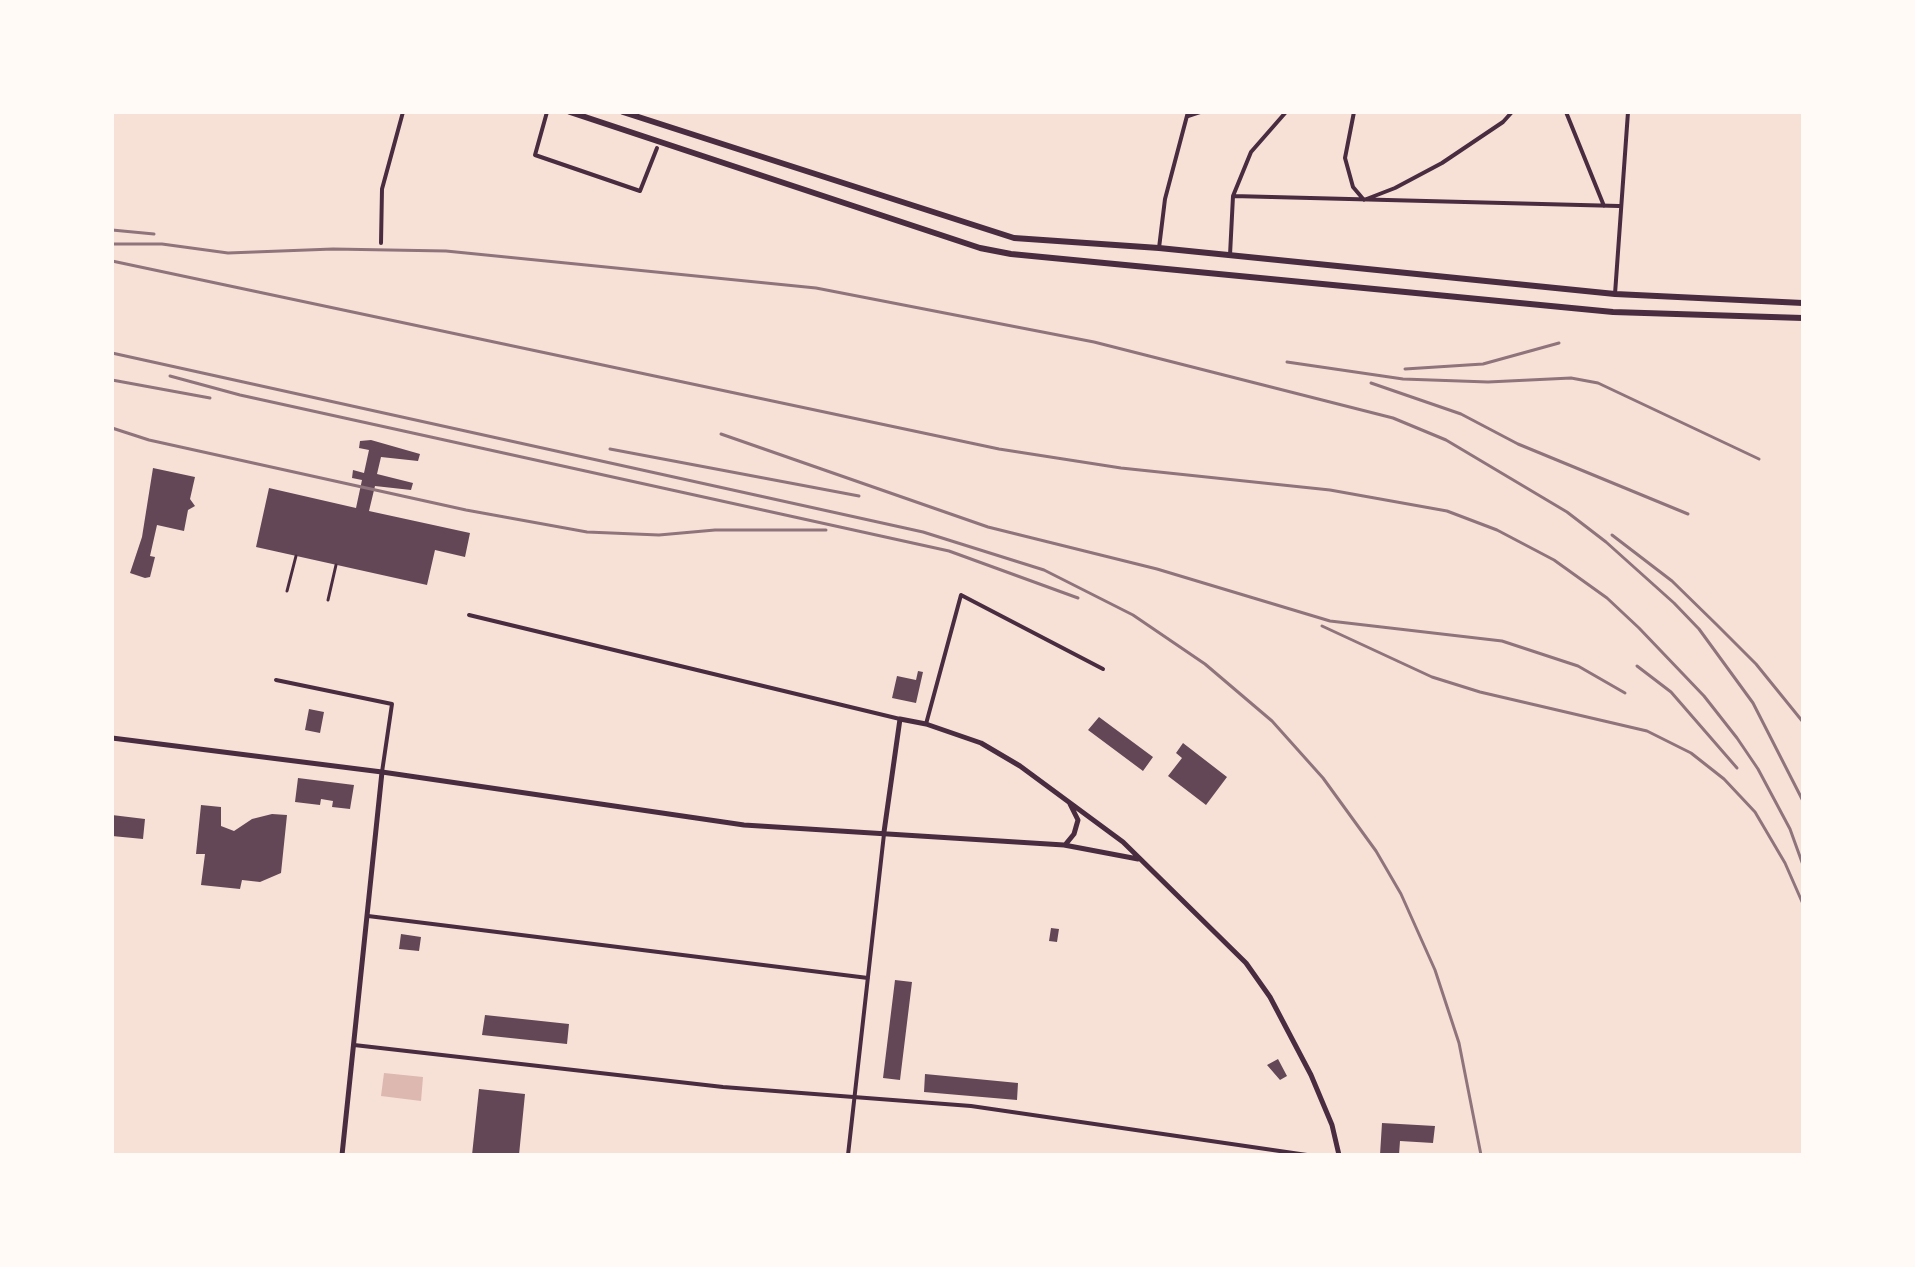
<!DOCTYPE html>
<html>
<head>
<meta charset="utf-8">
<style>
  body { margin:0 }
  #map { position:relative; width:1915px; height:1267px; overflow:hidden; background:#f7e1d7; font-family:"Fira Sans Condensed",sans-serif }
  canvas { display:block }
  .frame { position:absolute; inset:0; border:114px solid #fffaf5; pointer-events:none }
</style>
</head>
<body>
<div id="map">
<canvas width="1915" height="1267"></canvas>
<div class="frame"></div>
</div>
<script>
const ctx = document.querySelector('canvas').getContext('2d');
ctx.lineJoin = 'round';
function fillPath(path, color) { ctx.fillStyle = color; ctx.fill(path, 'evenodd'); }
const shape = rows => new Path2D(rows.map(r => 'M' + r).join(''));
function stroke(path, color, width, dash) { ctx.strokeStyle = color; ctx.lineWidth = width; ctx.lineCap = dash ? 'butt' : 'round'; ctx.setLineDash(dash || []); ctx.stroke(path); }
const water = shape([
  [384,1073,423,1077,421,1101,381,1096]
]);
const building = shape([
  [371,440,420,454,418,461,381,457,377,474,413,483,411,490,375,486,369,511,470,533,465,557,435,550,427,585,256,547,269,488,356,508,362,480,352,478,353,470,364,473,369,450,359,448,360,441],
  [153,468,195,477,190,499,195,506,188,510,184,531,157,525,150,556,155,557,150,577,145,578,130,573,142,537],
  [918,671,923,672,916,703,892,698,897,676,916,680],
  [309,709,324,712,320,733,305,730],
  [1099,717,1153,757,1143,771,1088,730],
  [1183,743,1227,777,1206,805,1168,776,1182,758,1176,753],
  [298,778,354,785,350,809,332,807,333,801,321,799,320,805,295,802],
  [201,805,221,807,221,826,234,831,252,819,272,814,287,815,281,873,260,882,242,880,240,889,201,885,205,854,196,854],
  [112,815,145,819,143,839,112,836],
  [1051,928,1059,929,1057,942,1049,941],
  [401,934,421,937,419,951,399,949],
  [895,980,912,982,900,1080,883,1078],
  [485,1015,569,1024,567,1044,482,1035],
  [1278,1059,1287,1076,1280,1080,1267,1065],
  [925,1074,1018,1083,1017,1100,924,1092],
  [479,1089,525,1094,519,1155,472,1155],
  [1382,1123,1435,1126,1433,1143,1400,1141,1399,1155,1380,1155]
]);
const pedestrian = shape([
  [287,591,296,556],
  [328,600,336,565]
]);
const minor = shape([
  [547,112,535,155,640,191,657,148],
  [1354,112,1345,158,1353,187,1364,200,1395,188,1442,163,1503,122,1512,112],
  [1566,112,1604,206],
  [1188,116,1200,112],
  [1233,196,1251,152,1286,112],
  [381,243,382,189,403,112],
  [1159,248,1165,199,1188,112],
  [1230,255,1233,196,1619,206],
  [1615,294,1628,112],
  [469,615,900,719],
  [276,680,392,704,382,772],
  [926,724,961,595,1103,669],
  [368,916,868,978],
  [354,1045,723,1087,971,1106,1307,1155],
  [848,1155,884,834]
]);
const tertiary = shape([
  [382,772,744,825,1064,845,1138,859],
  [884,832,900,719,926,724,981,743,1020,766,1123,842,1246,963,1270,997,1311,1075,1332,1125,1339,1155],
  [1065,845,1074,834,1078,820,1070,804]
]);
const secondary = shape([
  [112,738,382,772,342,1155]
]);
const primary = shape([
  [570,112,980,248,1011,254,1613,312,1803,318],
  [623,112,1014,238,1159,248,1615,294,1803,303]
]);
const rail = shape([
  [112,230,154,234],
  [112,244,162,244,228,253,333,249,446,251,816,288,1094,342,1393,418,1446,440,1567,512,1606,542,1674,603,1699,629,1753,703,1803,801],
  [112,261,999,449,1121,468,1330,490,1447,511,1497,530,1554,560,1607,598,1639,628,1704,696,1737,738,1758,769,1790,829,1803,865],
  [112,353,923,532,1044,570,1133,615,1205,664,1272,721,1323,778,1376,851,1401,894,1435,970,1459,1043,1481,1155],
  [1287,362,1403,379,1488,382,1571,378,1598,383,1759,459],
  [1405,369,1483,364,1559,343],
  [170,376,240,395,949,551,1078,598],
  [112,380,210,398],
  [1371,383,1461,414,1518,444,1688,514],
  [112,428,149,440,466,510,587,532,659,535,715,530,826,530],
  [721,434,988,527,1157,569,1330,621,1502,641,1578,666,1625,693],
  [610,449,859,496],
  [1612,535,1672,581,1717,625,1756,664,1803,722],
  [1322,626,1432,677,1480,692,1647,731,1691,753,1724,779,1755,812,1785,863,1803,904],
  [1637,666,1671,692,1737,768]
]);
fillPath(water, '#dcb8b0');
fillPath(building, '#644757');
stroke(pedestrian, '#4a2c40', 3);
stroke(minor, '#4a2c40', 4);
stroke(tertiary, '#4a2c40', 5);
stroke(secondary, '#4a2c40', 5);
stroke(primary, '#4a2c40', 6);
stroke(rail, '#8f747c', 3);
</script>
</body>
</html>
